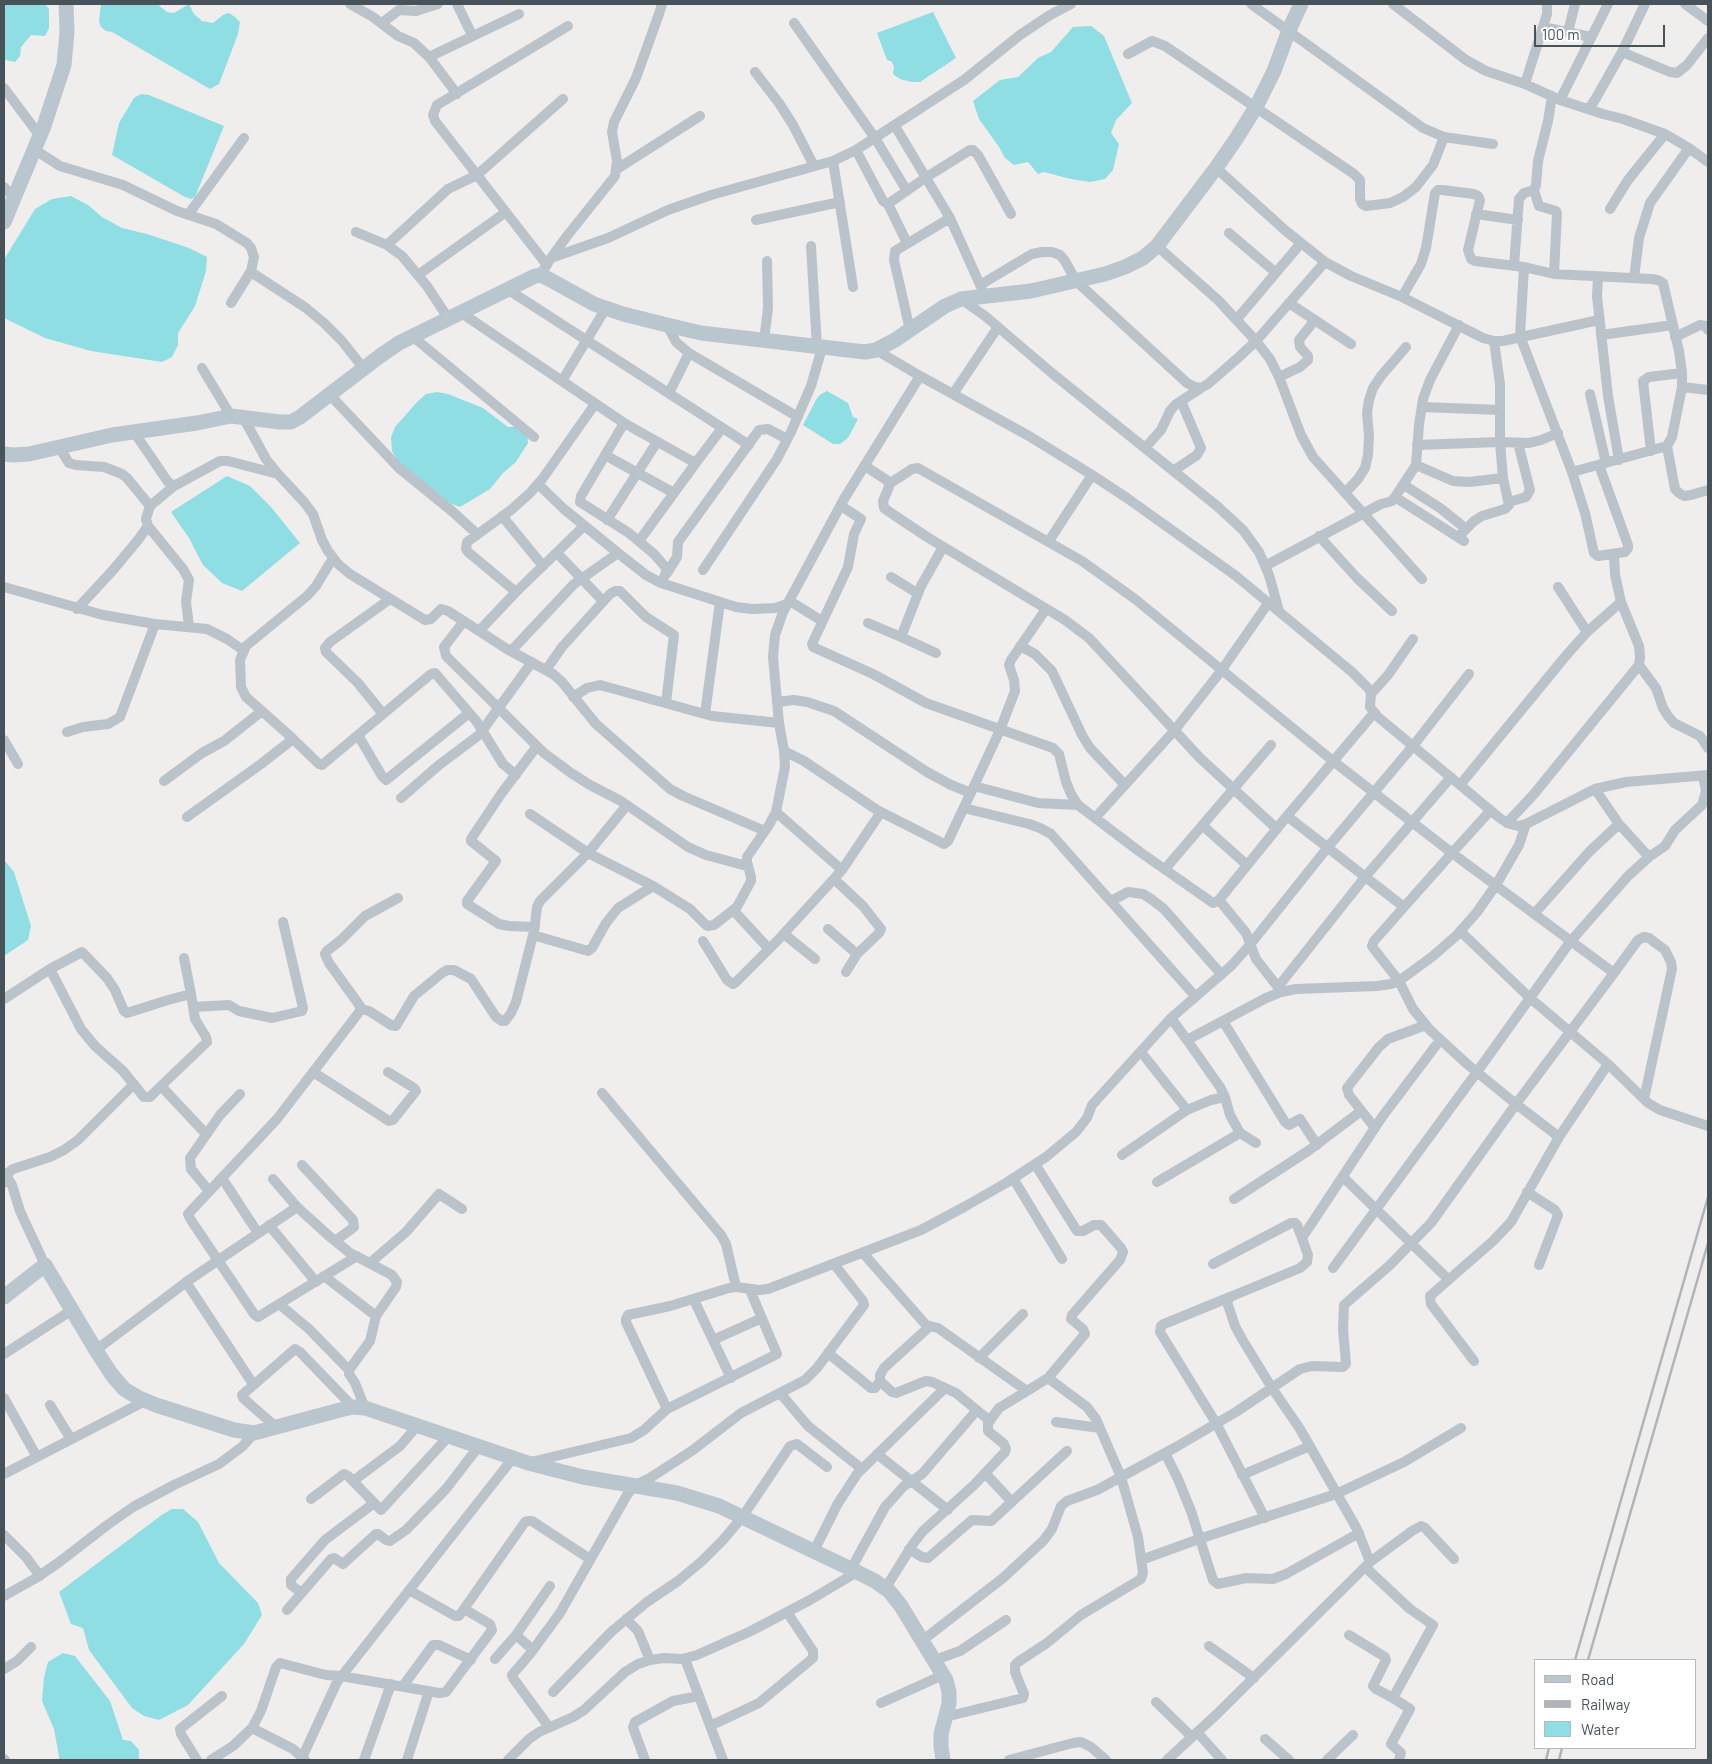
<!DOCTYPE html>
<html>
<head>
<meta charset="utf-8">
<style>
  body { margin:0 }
  #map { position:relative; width:1712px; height:1764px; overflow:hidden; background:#f0eded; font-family:Barlow,sans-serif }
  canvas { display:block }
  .frame { position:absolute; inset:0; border:5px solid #475359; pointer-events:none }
  .legend { position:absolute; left:1534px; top:1659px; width:162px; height:90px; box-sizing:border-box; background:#fff; border:1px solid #b5babd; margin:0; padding:6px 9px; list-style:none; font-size:15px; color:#475359 }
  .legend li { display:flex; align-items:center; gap:10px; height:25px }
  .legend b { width:25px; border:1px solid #b5babd }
  .scale { position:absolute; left:1534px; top:25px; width:131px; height:22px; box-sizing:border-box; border:2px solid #475359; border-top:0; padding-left:6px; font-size:15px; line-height:18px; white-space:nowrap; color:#475359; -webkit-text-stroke:4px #fff; paint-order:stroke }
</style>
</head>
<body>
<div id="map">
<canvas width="1712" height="1764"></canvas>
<div class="frame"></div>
<ul class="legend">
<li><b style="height:6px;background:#bac6ce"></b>Road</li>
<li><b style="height:6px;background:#b0b3b7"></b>Railway</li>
<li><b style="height:14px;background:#8fdee4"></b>Water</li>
</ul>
<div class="scale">100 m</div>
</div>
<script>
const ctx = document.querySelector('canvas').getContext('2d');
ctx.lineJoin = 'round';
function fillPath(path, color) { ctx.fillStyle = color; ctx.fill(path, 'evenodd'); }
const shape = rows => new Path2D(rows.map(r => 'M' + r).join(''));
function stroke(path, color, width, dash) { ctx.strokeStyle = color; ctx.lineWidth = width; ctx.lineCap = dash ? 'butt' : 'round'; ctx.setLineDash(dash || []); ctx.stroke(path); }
const water = shape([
  [4,4,45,4,49,9,49,28,45,36,31,35,21,47,20,56,15,62,6,60,4,62],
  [101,4,157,4,167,12,174,13,189,4,194,14,202,21,213,23,223,15,229,13,235,17,240,22,238,34,219,84,210,89,112,32,106,31,101,27,99,21],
  [933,12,956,58,920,82,911,82,900,79,893,74,894,66,891,61,887,60,877,33],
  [1091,26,1104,36,1132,103,1116,120,1111,133,1119,144,1113,170,1105,179,1090,182,1071,179,1044,172,1038,174,1028,162,1014,165,1005,158,999,147,979,119,973,101,1000,80,1018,77,1038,58,1051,52,1073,27],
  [141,94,149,95,224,126,195,197,191,199,185,197,112,155,119,123,134,98],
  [71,196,88,205,102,217,122,228,147,234,189,248,207,257,206,271,195,306,178,333,178,345,172,357,162,362,91,351,45,338,4,318,5,258,35,209,52,199],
  [827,391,848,403,853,417,858,419,848,438,840,444,833,444,803,425,817,398,821,394],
  [437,392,448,394,483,408,508,427,515,427,527,435,528,443,516,462,503,473,490,489,460,507,444,501,403,469,392,451,391,437,395,427,417,402,426,394],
  [227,476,250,486,271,507,300,543,242,591,222,583,203,565,189,538,171,512],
  [4,860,14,872,31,926,28,940,4,956],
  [172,1509,183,1509,198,1522,219,1563,258,1603,262,1615,244,1644,188,1705,159,1720,144,1716,132,1708,89,1650,83,1628,71,1624,59,1592,163,1514],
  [63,1653,75,1656,110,1701,123,1740,131,1741,139,1750,139,1760,59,1760,59,1756,54,1729,42,1701,44,1677,48,1662]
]);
const street = shape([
  [350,4,373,17,398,36,414,43,429,57,457,94],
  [457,4,472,35],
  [1251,4,1423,128,1444,137,1493,144],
  [1393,4,1466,60,1486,71,1525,84,1560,100,1603,114,1623,119,1665,134,1689,148,1708,162],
  [1685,4,1708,21],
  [382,23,399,10,416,11,438,4],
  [794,23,875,138,907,191],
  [1543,27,1591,37],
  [1568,32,1575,4],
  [1622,52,1670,72,1677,73,1687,65,1708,38],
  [1128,54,1152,41,1165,46,1354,174,1360,180,1360,199,1362,204,1366,206,1390,203,1403,197,1416,187,1433,165,1444,137],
  [429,57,519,14],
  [755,72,779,103,793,125,814,166],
  [1525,84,1547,14,1547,4],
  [4,88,40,136],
  [1560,100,1608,4],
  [1589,109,1596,98,1622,52,1645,4],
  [895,126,950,218,982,289],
  [35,150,60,166,123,185,177,211,216,224,247,243,251,248,254,257,251,271,254,274,306,308,324,323,342,341,364,369],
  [856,150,883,201,888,204,925,178,970,150,973,150,978,155,1011,214],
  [833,161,853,287],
  [1216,168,1286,231,1325,262,1351,276,1402,297,1483,338,1494,341,1503,341,1599,320],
  [617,169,700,116],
  [4,187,14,197],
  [1534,190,1539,206,1556,211,1557,213,1554,274],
  [888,204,907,243],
  [1610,209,1628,180,1665,134],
  [1476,214,1518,220],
  [188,215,244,138],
  [756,220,840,202],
  [356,232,387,245,402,256,427,286,448,318],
  [1229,233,1275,272],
  [387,245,448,189,477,175,563,99],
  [811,246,817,347],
  [1157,246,1218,300,1256,341,1270,359,1279,377,1301,435,1313,457,1422,579],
  [551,258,567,236,615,176,617,161,612,132,614,122,636,78,659,14,662,4],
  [547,265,435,121,433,115,437,105,568,26],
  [1514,266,1519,199,1524,193,1534,190,1536,185,1538,161,1548,121,1552,96],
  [1524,267,1520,336,1572,472,1667,446,1675,489,1679,493,1684,496,1691,495,1708,490],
  [418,275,506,212],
  [540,275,551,258,608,238,668,210,711,195,833,161,856,150,964,80,1020,35,1050,15,1071,4],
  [1598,277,1597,296,1608,396,1619,460],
  [1634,278,1639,238,1650,203,1689,148],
  [980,285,1032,254,1042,252,1052,252,1060,255,1065,261,1076,281,1187,383,1195,387,1201,388,1208,384,1239,357,1256,341,1325,262],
  [507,289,749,445],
  [1402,297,1421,264,1426,248,1435,193,1438,190,1442,190,1474,194,1478,196,1480,200,1468,250,1471,259,1475,261,1524,267,1554,274,1651,279,1658,280,1663,283,1679,351,1682,373,1682,387,1708,390],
  [961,299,985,316,1053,374,1217,506,1243,530,1259,552,1269,575,1279,611],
  [231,303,251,271],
  [1289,303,1351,344],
  [460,312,624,423,690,460,695,462,698,460,722,428],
  [1237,319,1301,243],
  [667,325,676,342,689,353,798,417],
  [910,330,894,260,895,251,950,218],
  [1601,335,1673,325],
  [412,336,534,437],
  [1675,337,1700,325,1706,326,1708,330],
  [764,341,768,308,767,261],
  [876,350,920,376,1029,436,1092,475,1127,498,1236,576,1352,672,1369,689,1371,694,1370,707,1378,717,1501,819,1510,824,1518,826,1526,824,1595,789,1626,782,1708,775],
  [202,368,231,416],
  [920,376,844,499,783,612,775,635,773,657,779,723,784,751,804,761,877,810,944,844,948,841,974,786,1038,803,1078,805,1140,852,1213,903,1219,900,1287,816,1404,907,1452,853,1614,973,1516,1104,1559,1137,1608,1064,1648,1103,1660,1110,1708,1126],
  [1279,377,1300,367,1308,360,1308,356,1300,347,1299,340,1315,320],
  [562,381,606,308],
  [669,393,689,353],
  [329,394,399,468,453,512,477,534],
  [953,394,998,327],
  [1590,394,1606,463],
  [1422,407,1500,410],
  [243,417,266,459,278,474,304,502,313,514,322,540,328,551,338,564,350,574,425,620,431,619,441,609,448,611,507,649,553,674,562,682,596,724,670,789,683,796,765,831],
  [624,423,581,496,580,502,629,533,654,554,667,569,662,583],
  [134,432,168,482,174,486,220,461,228,461,278,474],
  [1417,445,1500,442,1529,443,1541,440,1558,433],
  [1667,446,1672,437,1682,387],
  [59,447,69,463,76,465,104,467,122,474,127,478,150,506],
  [1145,448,1161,430,1170,411,1175,405,1201,388],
  [1651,451,1643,381,1649,377,1682,373],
  [605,455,674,493],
  [1416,465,1453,481,1469,482,1503,478],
  [865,466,888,481,889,487,883,501,884,508,888,511,927,537,1065,620,1089,638,1200,758,1277,829],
  [1173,471,1197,455,1201,448,1181,401],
  [1572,472,1585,513,1594,553,1598,556,1625,552,1628,548,1628,545,1599,465],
  [538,484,564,509,618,553,646,575,661,583,736,607,752,609,775,608,790,603,793,603,822,621],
  [889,484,912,469,918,468,1082,561,1135,599,1333,761,1452,853,1490,811],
  [1404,485,1440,508,1465,528],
  [174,486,150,506,146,519,148,526,183,569,189,580,186,602,189,626],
  [1346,492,1358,479,1365,468,1368,455,1369,436,1367,413,1369,400,1373,388,1381,376,1406,347],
  [1395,497,1464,541],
  [1509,502,1526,497,1530,490,1518,443],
  [841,506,861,519,854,534,848,567,812,644,813,647,873,674,926,703,1053,748,1059,754,1066,782,1071,794,1078,805],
  [502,516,543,566],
  [607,520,657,442],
  [1319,536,1357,578,1392,611],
  [1458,537,1474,521,1482,516,1505,509,1509,505,1503,478,1500,442,1500,384,1494,341],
  [639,541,698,460],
  [1049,541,1092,475],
  [557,553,603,601],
  [333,558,316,586,307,596,246,646,240,660,241,687,246,697,290,736,319,764,322,765,431,674,435,673,477,722,503,764,516,775],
  [1265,566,1381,504,1392,501,1395,497,1416,465,1419,425,1423,399,1430,380,1459,325],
  [703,570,777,459,791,432,811,386,822,348],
  [667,573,677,557,678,542,759,430,768,429,787,439],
  [891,577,917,593],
  [4,587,103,615,155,624,207,629,227,639,243,650],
  [1558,587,1587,632],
  [516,592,468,552,466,549,467,542,511,510,530,493,543,478,595,404],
  [77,609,113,570,138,540,148,526],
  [464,621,444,647,446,656,544,753,571,773,590,785,621,801,688,847,706,855,747,866],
  [868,623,901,637],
  [479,631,516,592,584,526],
  [1020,646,1035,654,1052,671,1082,735,1090,748,1125,785],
  [511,651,574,584,618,553],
  [936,653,901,637,921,586,943,547],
  [1639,665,1656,688,1663,708,1668,716,1674,723,1700,736,1708,748],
  [546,670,562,647,610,594,615,591,620,591,646,617,674,635,666,703],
  [1371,694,1388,675,1413,639],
  [573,697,587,688,600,685,712,716,779,723],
  [777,702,794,700,807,702,834,711,927,772,951,785,971,793],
  [383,714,358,683,326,652,325,648,330,642,390,599],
  [705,714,720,602],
  [67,732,83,727,108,724,120,717,155,624],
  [358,735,382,776,386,780,469,713],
  [4,740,18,764],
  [164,781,202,753,224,741,262,711],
  [1460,785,1564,658,1587,632,1621,602],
  [974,786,1000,730,1015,691,1014,680,1009,665,1011,660,1046,609],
  [1595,789,1619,824,1649,857],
  [401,798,439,765,479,735,532,662],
  [964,808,1029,824,1040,828,1051,834,1195,996],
  [776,812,842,870],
  [530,814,588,853,653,886],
  [1287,816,1374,713],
  [187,817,261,764,293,739],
  [1095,818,1174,731,1221,671,1269,602],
  [1507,823,1534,794,1639,665,1640,657,1639,646,1621,602,1615,575,1614,554],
  [1202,825,1247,865],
  [1165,869,1271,745],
  [834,879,863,906,881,929,879,933,857,954,846,972],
  [1219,900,1246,933,1256,959,1281,991],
  [1111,901,1128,892,1143,894,1151,899,1164,909,1221,974],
  [734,911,769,949],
  [1534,914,1589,852,1619,824],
  [535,927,509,926,499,924,467,904,467,901,496,861,471,841,471,839,501,794,537,746],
  [828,929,857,954],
  [1460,931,1530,998,1608,1064],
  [534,932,537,907,540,901,588,853,627,805],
  [784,934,815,959],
  [703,941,727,980,733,984,736,982,778,940,842,870,881,812],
  [184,958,191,994],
  [50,969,82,952,107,978,115,990,124,1011,127,1013,168,1000,191,994,195,1019,206,1037,207,1042,161,1086],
  [1614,973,1638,940,1644,937,1649,938,1665,950,1671,962,1672,969,1644,1099],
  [1278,987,1365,877,1451,777],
  [4,999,50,969,81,1029,95,1046,123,1071,144,1097,150,1097,161,1086,206,1134],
  [193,1007,229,1005,239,1011,272,1018,302,1011,303,1008,283,922],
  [361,1009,369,1011,391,1025,396,1026,414,996,442,973,447,970,454,970,471,979,496,1017,502,1021,505,1021,511,1013,516,1002,533,935,588,951,592,948,606,923,618,908,653,886,690,909,706,925,708,926,714,925,737,907,751,881,751,877,747,862,747,857,769,825,776,812,785,767,784,751],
  [1171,1018,1231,966,1249,946,1328,847,1413,746,1469,674],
  [1223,1021,1285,1122,1289,1125,1300,1119,1317,1145],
  [1187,1040,1220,1087,1225,1097,1230,1115,1240,1133,1256,1143],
  [1141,1052,1187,1110],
  [313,1072,389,1121,393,1120,416,1091,414,1088,388,1072],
  [602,1093,721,1235,726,1244,736,1287],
  [1375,1128,1349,1095,1347,1088,1379,1047,1388,1039,1426,1025],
  [1122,1155,1187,1110,1211,1100,1225,1097],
  [1035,1164,1077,1231,1083,1231,1094,1225,1101,1225,1121,1248,1123,1252,1120,1260,1072,1315,1071,1319,1083,1329,1085,1334,1048,1378],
  [302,1165,353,1220,354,1227,335,1241],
  [5,1174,12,1185,20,1211,45,1265],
  [1343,1177,1448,1279],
  [222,1178,258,1233],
  [1013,1178,1062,1259],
  [273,1179,297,1207],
  [1157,1182,1240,1133],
  [4,1183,8,1173,13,1169,50,1157,64,1150,78,1140,134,1084],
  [209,1191,191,1169,190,1158,220,1115,240,1094],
  [1527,1192,1555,1210,1558,1215,1539,1265],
  [1234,1199,1308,1151,1361,1111],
  [269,1225,316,1282],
  [863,1253,926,1325,938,1328,1027,1391,1048,1378,1087,1407,1096,1419,1121,1477,1138,1537,1143,1573,1141,1579,1081,1615,1047,1643,1018,1662,1015,1665,1015,1672,1024,1694,1023,1698,945,1717],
  [357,1256,258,1317,254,1314,191,1220,188,1214,277,1119,360,1011,360,1006,329,963,325,954,327,951,341,940,365,916,398,898],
  [370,1263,406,1232,439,1194,462,1209],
  [1213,1264,1291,1223,1295,1223,1297,1225,1302,1238],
  [1333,1268,1477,1072,1570,942,1628,876,1649,857,1665,846,1675,830,1702,805,1706,791,1703,776],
  [324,1276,376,1316],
  [186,1282,253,1384],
  [1230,1297,1164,1324,1161,1326,1160,1332,1216,1423,1265,1518],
  [694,1300,731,1378],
  [279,1304,309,1329,349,1370],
  [713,1340,762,1318],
  [96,1350,189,1280,297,1207,329,1236,350,1253,392,1275,397,1282,396,1287,376,1316,370,1341,349,1370,349,1374,355,1383,365,1408],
  [828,1353,871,1388,875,1388,880,1381,892,1392,896,1393,926,1381,932,1382,956,1393,990,1421],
  [4,1354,72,1310],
  [979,1358,1023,1314],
  [1474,1361,1431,1304,1430,1296,1493,1241,1511,1222,1559,1137],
  [880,1381,880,1375,884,1368,929,1327],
  [780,1393,808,1426,862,1469],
  [4,1398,37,1457],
  [50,1405,71,1439],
  [667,1409,777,1354,750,1290],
  [1056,1422,1100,1428],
  [276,1427,243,1398,242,1395,295,1349,300,1352,353,1407],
  [1165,1453,1178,1479,1191,1511,1213,1580,1218,1584,1246,1578,1273,1579,1286,1574,1359,1533],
  [877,1454,948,1510],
  [531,1462,631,1438,644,1430,667,1409,626,1322,626,1319,628,1315,670,1306,729,1288,736,1287,759,1290,768,1289,921,1230,964,1207,1006,1183,1046,1157,1076,1132,1087,1118,1092,1105,1171,1018,1187,1040,1266,998,1281,992,1296,989,1377,986,1391,984,1399,981,1433,956,1457,935,1477,912,1496,885,1519,845,1526,824],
  [985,1473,1012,1502],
  [4,1474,145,1401],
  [1242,1475,1310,1446],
  [353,1481,400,1446,412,1432,416,1424],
  [311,1499,344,1474,348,1476,381,1510,449,1436],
  [4,1535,26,1557,40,1576],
  [909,1549,922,1557,928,1558,972,1520,991,1521,1067,1451],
  [814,1551,837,1505,857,1474,945,1388],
  [1141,1560,1199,1539,1336,1494,1404,1462,1461,1428],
  [1370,1562,1412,1531,1421,1526,1425,1528,1454,1559],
  [851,1569,885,1507,904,1486,922,1474,977,1410],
  [885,1589,913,1544,923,1531,974,1485,1005,1452,1006,1449,1004,1444,988,1431,988,1423,999,1408,1027,1391],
  [409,1590,455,1616,459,1616,525,1522,528,1521,532,1521,590,1559],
  [302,1593,291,1585,291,1579,325,1540,374,1503],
  [4,1596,36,1578,58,1563,106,1526,133,1507,174,1485,219,1464,243,1446,254,1433],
  [287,1610,331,1559,334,1558,343,1564,376,1534,378,1534,386,1540,390,1541,406,1530,446,1489,479,1446],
  [626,1619,638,1631,650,1660],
  [1349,1635,1385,1657,1386,1660,1373,1686,1376,1689,1393,1698],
  [923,1640,1003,1578,1043,1541,1052,1529,1061,1506,1067,1501,1097,1490,1176,1447,1236,1412,1300,1369,1312,1366,1343,1367,1346,1364,1343,1329,1344,1305,1390,1265,1431,1223,1516,1104,1467,1064,1430,1030,1413,1009,1399,981,1374,949,1372,946,1374,941,1404,907],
  [1209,1646,1254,1678],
  [533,1650,516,1635,550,1586],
  [495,1659,516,1635],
  [685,1659,723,1760],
  [935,1660,960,1651,1006,1620],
  [4,1669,17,1661,31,1647],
  [403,1686,433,1645,439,1645,471,1660],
  [553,1692,611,1632,647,1602,678,1581,702,1561,723,1540,743,1516,790,1446,797,1444,827,1467],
  [1156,1702,1192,1737],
  [881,1703,943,1675],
  [710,1726,759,1703,813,1658,813,1651,787,1612],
  [549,1727,513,1678,512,1675,530,1654,560,1613,627,1495,634,1486,650,1478,693,1450,741,1413,805,1380,817,1368,864,1305,863,1301,834,1264],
  [252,1728,293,1749,305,1760],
  [1197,1732,1222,1760],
  [1265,1739,1289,1760],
  [4,1759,5,1760],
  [197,1760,181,1734,180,1729,222,1696],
  [211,1760,233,1746,252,1728,261,1711,276,1667,280,1663,326,1675,341,1676,439,1693,446,1692,492,1630,490,1624,464,1609],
  [301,1760,337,1682,513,1458],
  [364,1760,391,1684],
  [407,1760,429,1691],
  [508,1760,529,1739,539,1732,573,1717,584,1710,625,1672,638,1664,650,1660,664,1658,682,1659,697,1655,751,1631,810,1600,857,1572],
  [645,1760,634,1730,633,1727,635,1722,673,1701,699,1696],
  [1009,1760,1073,1743,1081,1742,1091,1747,1106,1760],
  [1167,1760,1217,1714,1365,1567],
  [1327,1760,1353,1735],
  [1399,1760,1401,1753,1391,1744,1410,1709,1393,1698,1433,1625,1410,1609,1365,1567,1370,1562,1357,1529,1300,1429,1272,1388,1242,1339,1235,1326,1227,1302,1230,1297,1300,1268,1307,1262,1308,1255,1302,1238,1382,1117,1440,1040]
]);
const secondary = shape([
  [4,222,44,126,64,65,67,32,66,4],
  [4,454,14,455,29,454,112,435,197,423,231,416,280,422,291,422,300,417,380,356,399,343,535,276,540,275,547,278,594,304,623,314,667,325,701,333,865,352,876,350,895,340,945,306,961,299,1031,291,1105,274,1125,267,1143,258,1157,246,1216,168,1236,139,1256,107,1274,71,1289,30,1301,4],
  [4,1297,45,1265,97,1352,112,1375,124,1389,139,1398,156,1405,234,1430,254,1433,340,1410,353,1407,365,1408,528,1463,583,1477,677,1493,719,1506,851,1569,875,1581,890,1592,901,1606,946,1680,949,1692,949,1704,941,1734,941,1746,943,1760]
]);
const rail = shape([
  [1575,1660,1708,1197],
  [1588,1660,1708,1243],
  [1546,1760,1549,1748],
  [1559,1760,1562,1748]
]);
fillPath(water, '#8fdee4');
stroke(street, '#b9c3c9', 10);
stroke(secondary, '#bac6ce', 15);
stroke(rail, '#b0b3b7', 2.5);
</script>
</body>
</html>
